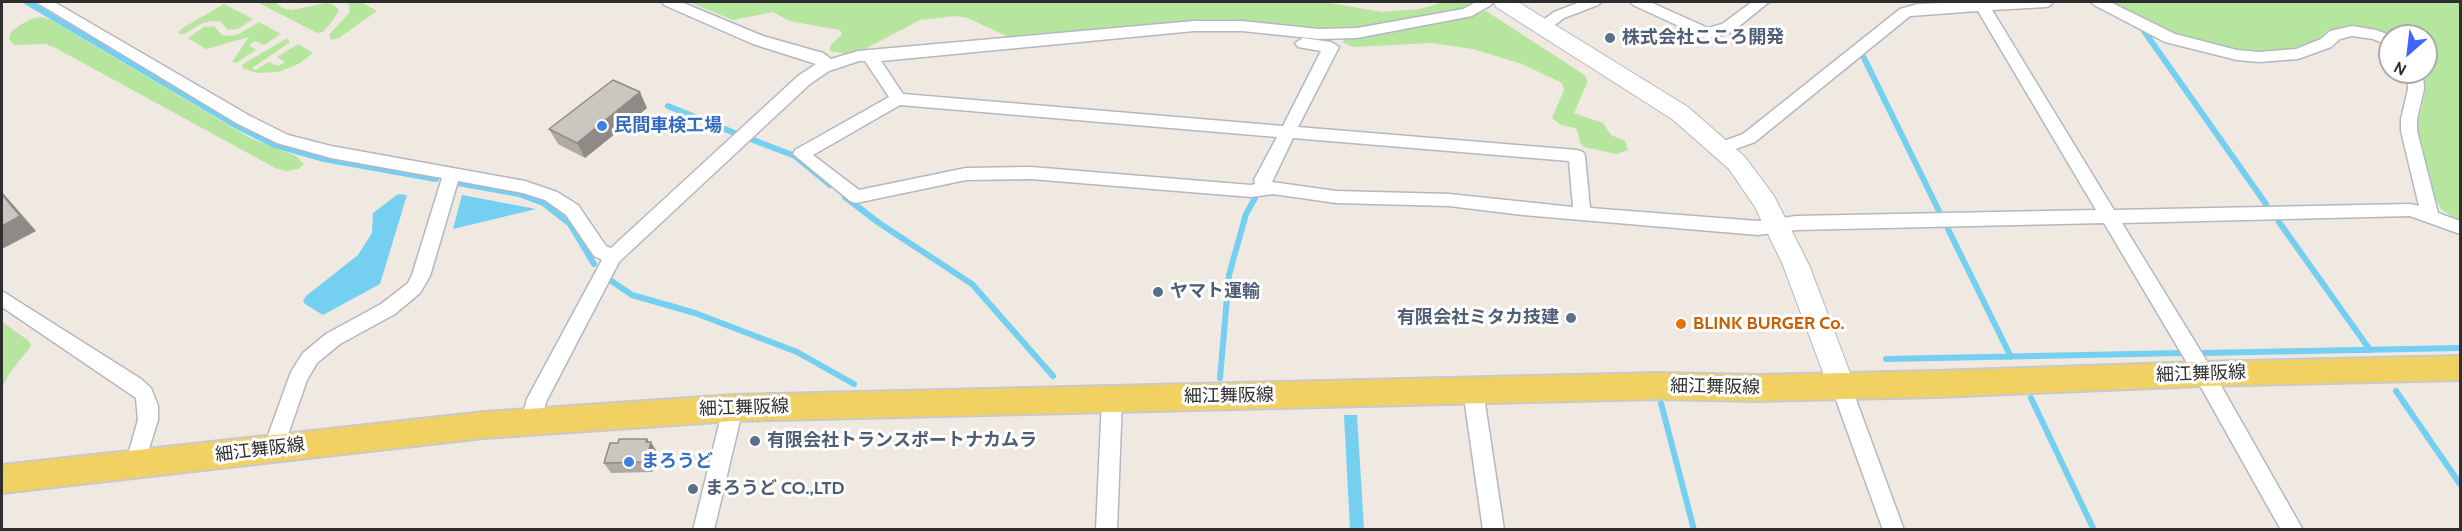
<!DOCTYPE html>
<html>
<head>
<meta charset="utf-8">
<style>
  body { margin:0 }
  #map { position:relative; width:2462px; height:531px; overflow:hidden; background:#efe9e1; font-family:Cabin,sans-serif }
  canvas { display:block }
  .frame { position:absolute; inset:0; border:3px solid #2e2e2e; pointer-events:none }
  .north { position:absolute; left:2378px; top:24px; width:60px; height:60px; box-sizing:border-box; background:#fff; border:2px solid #ababab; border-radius:50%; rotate:208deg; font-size:16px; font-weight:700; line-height:24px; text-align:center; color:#2e2e2e }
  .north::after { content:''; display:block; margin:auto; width:21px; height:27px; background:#4264fb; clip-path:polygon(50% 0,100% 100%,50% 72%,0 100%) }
</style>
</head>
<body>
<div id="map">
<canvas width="2462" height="531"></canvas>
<div class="frame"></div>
<div class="north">N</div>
</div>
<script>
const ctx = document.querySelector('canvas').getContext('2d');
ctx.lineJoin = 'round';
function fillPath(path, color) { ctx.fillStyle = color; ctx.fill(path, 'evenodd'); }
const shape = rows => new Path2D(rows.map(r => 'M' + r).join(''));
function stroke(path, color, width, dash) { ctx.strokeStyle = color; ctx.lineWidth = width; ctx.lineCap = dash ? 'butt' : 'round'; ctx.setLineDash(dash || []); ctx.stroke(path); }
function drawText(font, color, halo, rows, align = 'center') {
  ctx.font = font + ' Cabin,"Noto Sans JP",sans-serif'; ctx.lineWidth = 6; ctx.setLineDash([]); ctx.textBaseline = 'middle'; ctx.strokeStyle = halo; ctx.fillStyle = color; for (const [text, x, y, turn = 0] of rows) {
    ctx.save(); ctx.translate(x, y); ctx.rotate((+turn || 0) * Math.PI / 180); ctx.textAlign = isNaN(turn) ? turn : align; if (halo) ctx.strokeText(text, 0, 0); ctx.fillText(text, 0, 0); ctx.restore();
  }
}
const green = shape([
  [257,2,275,2,282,8,292,10,326,3,333,4,339,10,334,19,323,32,317,33],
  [347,2,361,2,377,11,339,38,331,40,329,35,349,13,350,7],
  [689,2,1324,2,1382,12,1420,9,1444,2,1469,2,1469,4,1463,9,1355,29,1319,30,1243,22,1010,38,968,18,956,16,920,20,863,50,846,54,830,51,830,46,842,34,840,30,789,21,773,12,733,20],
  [2112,2,2460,2,2460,222,2441,209,2435,198,2418,133,2418,122,2425,92,2426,36,2391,36,2362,27,2348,26,2328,30,2319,39,2292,49,2275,52,2235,50,2172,34],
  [224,4,253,19,238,29,228,30,220,21,212,21,203,23,184,34,178,34,181,29],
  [1486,11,1586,76,1587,83,1574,113,1603,123,1611,135,1625,141,1628,150,1617,154,1584,147,1580,143,1578,132,1575,128,1561,125,1552,118,1564,90,1562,83,1522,64,1473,49,1431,43,1353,47,1342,42,1348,38,1459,19],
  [42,17,51,20,250,138,296,156,304,164,298,169,287,171,277,169,54,47,45,44,14,45,9,39,11,32,20,25,31,19],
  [259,22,281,34,264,45,255,41,249,45,256,50,236,63,232,62,249,37,206,49,188,38,204,27,214,26,222,35,230,36,239,34],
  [286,39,289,39,289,43,252,68,256,70,269,62,278,66,285,62,277,57,298,44,313,53,300,63,279,72,257,73,242,68,243,64],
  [2,322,29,341,31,346,9,374,2,388]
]);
const water = shape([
  [398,194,407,195,380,284,323,315,305,304,303,301,306,296,358,255,372,233,373,213],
  [462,195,536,209,453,229],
  [1344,415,1357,415,1364,529,1350,529]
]);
const stream = shape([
  [27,2,235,125,275,145,324,159,436,179],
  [2144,31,2266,204],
  [1864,58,1939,211],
  [668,106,737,134],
  [748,138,795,156,830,185],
  [458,183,519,194,543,203,570,224,594,264],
  [845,197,879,223,972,284,1053,376],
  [2279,222,2370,350],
  [1948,229,2011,357],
  [610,280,632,295,695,313,797,352,854,384],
  [2201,353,2460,348],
  [1886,359,2183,353],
  [1220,378,1229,275,1246,214,1255,198],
  [2396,391,2460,484],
  [2031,398,2094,530],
  [1661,403,1694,530]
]);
const street = shape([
  [36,2,54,2,250,116,288,135,331,146,525,181,557,192,578,205,606,246,611,248,798,76,816,64,753,44,664,5,662,2,681,2,763,36,823,53,831,59,858,51,1194,21,1242,21,1319,29,1357,28,1463,9,1476,2,1493,2,1491,5,1472,16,1357,38,1319,39,1242,31,1194,31,881,61,903,94,1283,126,1321,51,1298,47,1295,43,1303,38,1331,42,1339,47,1298,127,1577,150,1583,152,1585,156,1590,208,1758,221,1796,216,2096,210,1978,11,1910,16,1755,142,1722,154,1716,152,1714,148,1716,144,1743,134,1900,9,1918,4,1967,2,2053,2,2051,5,2046,7,1992,10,2114,210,2411,204,2419,206,2401,131,2401,119,2408,89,2407,72,2423,72,2424,89,2417,119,2417,131,2438,213,2460,221,2460,234,2410,216,2122,223,2211,368,2303,530,2281,530,2193,373,2104,223,1796,230,1758,235,1523,215,1449,206,1336,203,1273,194,1251,197,1031,179,966,180,856,203,850,201,793,154,795,150,889,97,865,61,859,61,829,71,810,84,619,262,547,400,538,427,531,429,524,427,521,421,527,399,602,260,594,256,566,215,545,200,523,193,458,181,430,276,420,293,395,314,340,344,317,363,307,380,283,449,280,455,273,458,266,455,263,449,291,372,303,353,326,334,381,304,408,283,412,275,442,178,331,158,277,143,238,124,36,2],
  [900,105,1277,137,1254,180,1255,184,1251,185,1031,167,966,168,859,190,813,155,900,105],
  [1293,138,1569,161,1573,207,1449,194,1336,191,1272,182,1293,138],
  [1580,2,1601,2,1598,5,1564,18,1548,30,1543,31,1535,26,1554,12,1580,2],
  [1630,2,1650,2,1708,28,1722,24,1752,2,1769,2,1732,32,1707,39,1633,5,1630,2],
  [2091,2,2110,2,2175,34,2237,50,2259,52,2296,49,2321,39,2330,31,2352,26,2376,30,2392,36,2390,36,2390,46,2373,39,2352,36,2340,39,2331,47,2298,59,2259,62,2237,60,2165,42,2094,5,2091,2],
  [2,291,141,379,151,388,158,406,158,420,142,471,135,474,128,471,125,465,138,420,136,398,2,307,2,291],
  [1841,378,1848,380,1851,386,1904,530,1883,530,1831,386,1834,380,1841,378],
  [1473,382,1480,384,1483,390,1504,530,1483,530,1463,390,1466,384,1473,382],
  [1112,391,1119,393,1122,399,1117,530,1096,530,1102,399,1105,393,1112,391],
  [733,400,740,402,743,408,714,530,693,530,723,408,726,402,733,400]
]);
const secondary = shape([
  [1494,2,1518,2,1688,107,1745,157,1774,196,1809,265,1855,386,1851,394,1841,397,1831,394,1783,265,1755,207,1729,169,1672,119,1496,7,1494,2]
]);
const primary = shape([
  [2460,356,2460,380,2202,386,1936,397,1757,401,1657,399,733,421,484,438,2,493,2,465,484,412,733,395,1657,373,1757,375,1936,371,2202,362,2460,356]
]);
const wall = shape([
  [647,108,585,158,558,144,549,129],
  [649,442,657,452,652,472,611,473,604,463,618,443]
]);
const shadedWall = shape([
  [640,92,647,108,585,158,577,143],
  [2,192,36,231,2,249],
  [647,439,651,445,651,442,657,452,652,472,646,462]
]);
const building = shape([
  [613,80,640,92,577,143,549,129,613,80],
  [2,194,20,216,2,226,2,194],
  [619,439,647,439,646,442,651,442,646,462,604,463,610,443,618,443,619,439]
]);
const markers = [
  [1610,38,6,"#5c6f8a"],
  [602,126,6,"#3f7fe0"],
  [1158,292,6,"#5c6f8a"],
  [1571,318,6,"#5c6f8a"],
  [1681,324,6,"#e8710a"],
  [755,441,6,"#5c6f8a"],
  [629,462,6,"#3f7fe0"],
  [693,489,6,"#5c6f8a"]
];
const serviceNames = [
  ["株式会社こころ開発",1622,38],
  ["ヤマト運輸",1170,292],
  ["有限会社ミタカ技建",1559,318,"right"],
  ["有限会社トランスポートナカムラ",767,441],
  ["まろうど CO.,LTD",705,489]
];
const shopNames = [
  ["民間車検工場",614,126],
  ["まろうど",641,462]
];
const foodNames = [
  ["BLINK BURGER Co.",1693,324]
];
const streetNames = [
  ["細江舞阪線",2201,374,-2],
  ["細江舞阪線",1715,387,1],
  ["細江舞阪線",1229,396,-1],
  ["細江舞阪線",744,408,-2],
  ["細江舞阪線",260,450,-7]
];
fillPath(green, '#b6e59e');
fillPath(water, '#75cff0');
stroke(stream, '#75cff0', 6);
stroke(street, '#b4b7c1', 3);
stroke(secondary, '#b4b7c1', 2);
stroke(primary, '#c9c9c9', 4);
fillPath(street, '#fff');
fillPath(secondary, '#fff');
fillPath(primary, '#f2d163');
fillPath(wall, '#afaba4');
fillPath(shadedWall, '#8e8b86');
fillPath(building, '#cbc7bf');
stroke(building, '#8e8b86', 1.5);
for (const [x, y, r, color] of markers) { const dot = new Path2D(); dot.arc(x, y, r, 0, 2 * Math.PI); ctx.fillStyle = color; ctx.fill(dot); stroke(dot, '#fff', 2); }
drawText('bold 18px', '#4e5e75', '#fff', serviceNames, 'left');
drawText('bold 18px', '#366cbe', '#fff', shopNames, 'left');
drawText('bold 18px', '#c56008', '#fff', foodNames, 'left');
drawText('18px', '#2e2e2e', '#fff', streetNames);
</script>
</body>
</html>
